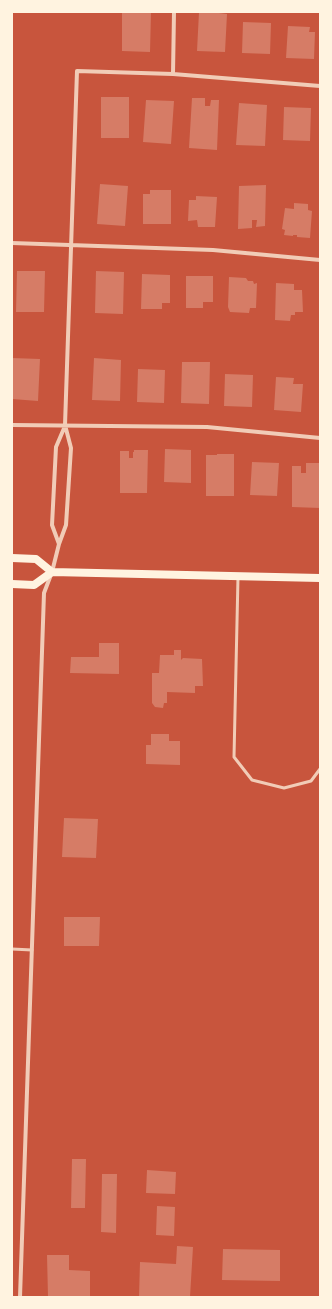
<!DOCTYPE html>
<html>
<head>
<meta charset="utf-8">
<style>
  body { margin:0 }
  #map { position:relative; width:332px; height:1309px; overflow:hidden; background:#c8553d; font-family:"PT Sans Narrow",sans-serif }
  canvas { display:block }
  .frame { position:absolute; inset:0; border:13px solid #fff3e0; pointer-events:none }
</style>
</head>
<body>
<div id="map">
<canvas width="332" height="1309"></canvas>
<div class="frame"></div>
</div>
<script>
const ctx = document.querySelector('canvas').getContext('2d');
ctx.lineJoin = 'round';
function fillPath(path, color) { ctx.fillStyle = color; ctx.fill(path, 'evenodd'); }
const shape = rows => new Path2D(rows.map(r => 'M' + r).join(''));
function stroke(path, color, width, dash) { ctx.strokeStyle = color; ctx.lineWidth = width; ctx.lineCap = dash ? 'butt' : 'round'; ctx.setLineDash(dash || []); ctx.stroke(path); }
const building = shape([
  [122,12,151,12,150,52,122,51],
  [199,12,219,12,219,13,227,14,225,52,197,51],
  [243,22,271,23,270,54,242,53],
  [288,26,310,27,309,32,315,32,314,59,286,58],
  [101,97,129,97,129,138,101,138],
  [192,98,205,98,205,106,210,106,211,100,219,100,217,150,189,148],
  [146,100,174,101,171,144,143,142],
  [239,103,267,105,265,146,236,145],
  [284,107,311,108,310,141,283,140],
  [100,184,128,186,125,226,97,224],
  [266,185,265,226,256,227,257,220,252,220,252,228,238,229,239,186],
  [150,190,171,190,171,224,143,224,143,194,150,194],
  [196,196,217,197,215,227,198,227,197,220,188,221,189,200,196,200],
  [294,203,308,204,308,210,312,211,310,238,297,237,297,235,293,235,293,236,284,235,285,230,282,229,285,208,294,209],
  [17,271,45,271,44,312,16,312],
  [96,271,124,272,123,314,95,313],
  [142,274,170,275,170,303,162,303,162,309,141,309],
  [186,276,213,276,213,302,203,302,203,308,186,308],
  [229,277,246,278,248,281,253,281,254,284,257,283,256,308,250,308,249,313,230,312,228,307],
  [276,283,294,284,294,290,302,290,303,312,295,312,295,315,291,315,290,321,275,320],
  [12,358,40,359,38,401,12,399],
  [94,358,121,360,120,401,92,400],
  [182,362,210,362,209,404,181,403],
  [138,369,165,370,164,403,137,402],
  [225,374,253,375,252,407,224,406],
  [276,377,294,378,293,384,303,384,301,412,274,410],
  [165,449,191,450,191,483,164,482],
  [134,450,148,450,147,493,120,493,120,451,129,451,129,458,133,458,133,452,134,452],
  [217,454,234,454,234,496,206,496,206,455,217,455],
  [252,462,279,463,277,496,250,495],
  [306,463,320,463,320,508,292,507,292,466,301,466,301,473,306,473],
  [99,643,119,643,119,674,70,673,71,657,99,657],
  [174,650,181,650,181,660,183,658,202,659,203,686,195,686,195,693,167,692,167,703,164,703,163,708,155,707,152,703,152,673,159,673,160,655,174,655],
  [151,734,169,734,169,741,180,741,180,765,146,764,146,745,151,745],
  [64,818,98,819,96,858,62,857],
  [64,917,100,917,99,946,64,946],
  [72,1159,86,1159,85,1208,71,1208],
  [147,1170,176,1172,175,1194,146,1193],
  [102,1174,117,1174,116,1233,101,1232],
  [157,1206,175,1207,174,1236,156,1235],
  [177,1246,193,1247,190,1297,161,1296,161,1297,139,1297,140,1262,176,1264],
  [223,1249,280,1250,280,1281,222,1280],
  [47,1255,69,1255,69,1270,90,1271,90,1297,48,1297]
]);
const service = shape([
  [238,577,234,757,252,780,284,788,311,781,320,769],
  [12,949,32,950]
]);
const minor = shape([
  [173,74,174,12],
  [12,243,213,250,320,260],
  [12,425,207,427,320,438],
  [59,544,52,525,56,447,65,426],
  [20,1297,44,593,52,572,59,544,66,525,71,448,65,425,77,71,173,74,320,86]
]);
const secondary = shape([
  [12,558,36,559,52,572],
  [12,584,34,585,52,572,320,578]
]);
fillPath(building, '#d67c66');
stroke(service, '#f1ccb7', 3);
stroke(minor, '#f1ccb7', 4);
stroke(secondary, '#fff3e0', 8);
</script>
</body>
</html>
